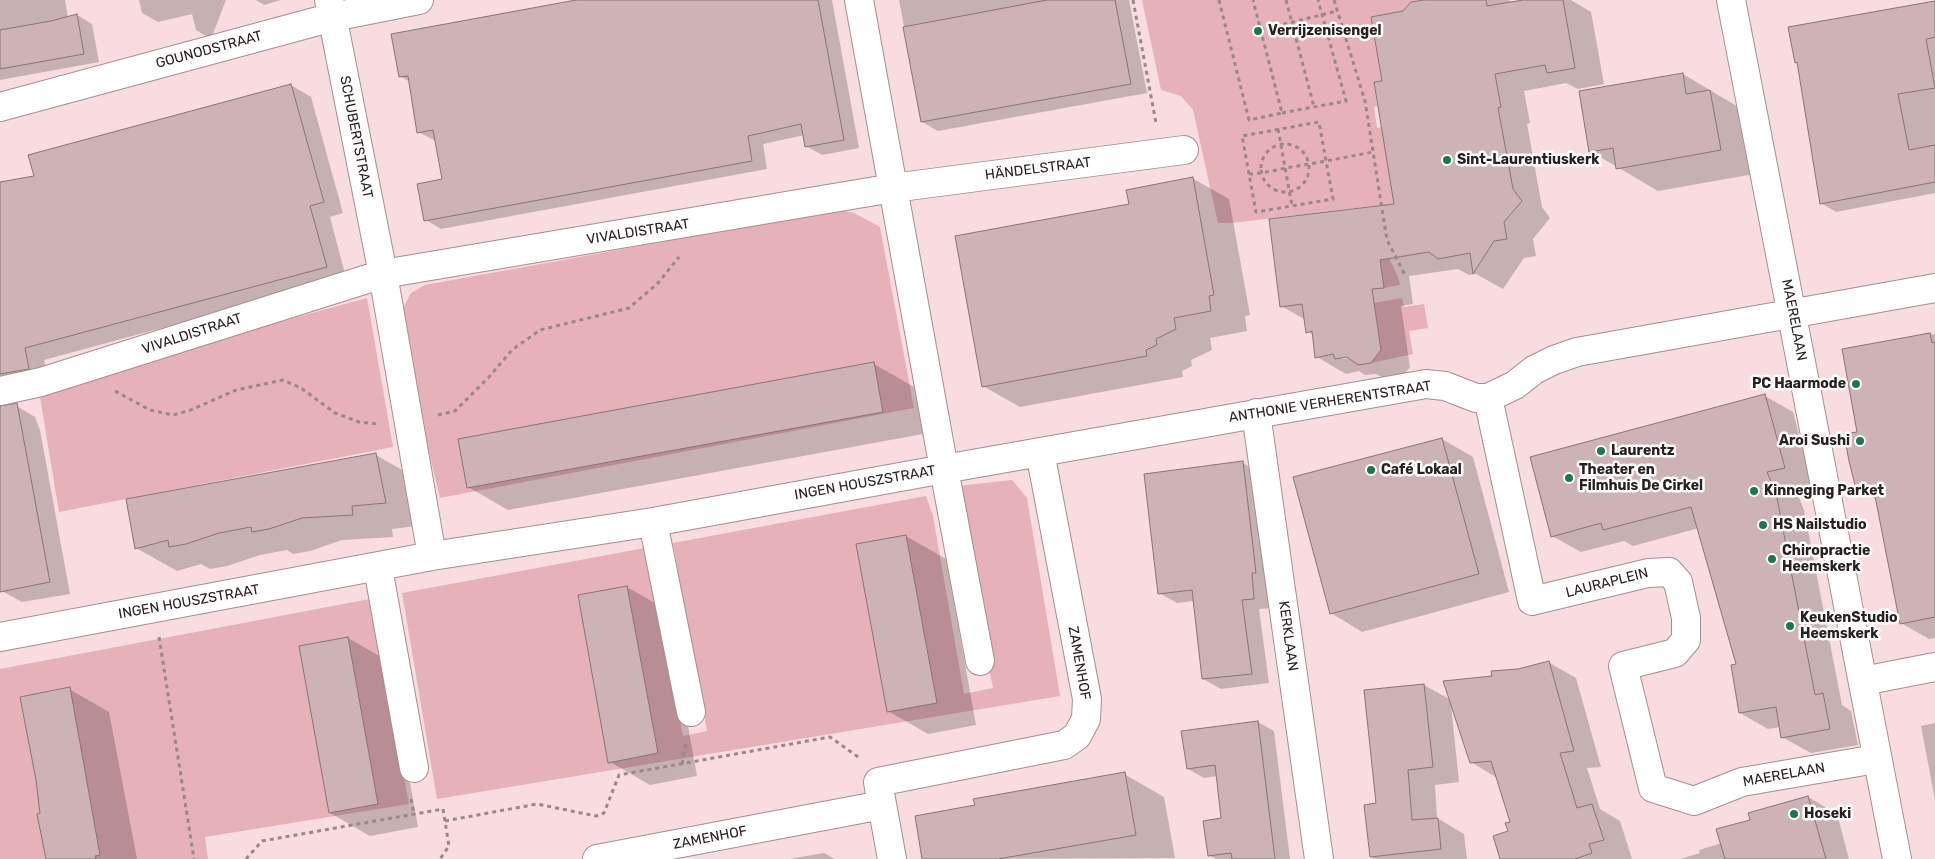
<!DOCTYPE html>
<html>
<head>
<meta charset="utf-8">
<style>
  body { margin:0 }
  canvas { display:block; background:#f8dcdf }
</style>
</head>
<body>
<canvas width="1935" height="859"></canvas>
<script>
const ctx = document.querySelector('canvas').getContext('2d');
ctx.lineJoin = 'round';
function fillPath(path, color) { ctx.fillStyle = color; ctx.fill(path, 'evenodd'); }
const shape = rows => new Path2D(rows.map(r => 'M' + r).join(''));
function stroke(path, color, width, dash) { ctx.strokeStyle = color; ctx.lineWidth = width; ctx.lineCap = dash ? 'butt' : 'round'; ctx.setLineDash(dash || []); ctx.stroke(path); }
function drawText(font, color, halo, rows, align = 'center') {
  ctx.font = font + ' Rubik,sans-serif'; ctx.lineWidth = 5; ctx.setLineDash([]); ctx.textBaseline = 'middle'; ctx.strokeStyle = halo; ctx.fillStyle = color; for (const [text, x, y, turn = 0] of rows) {
    ctx.save(); ctx.translate(x, y); ctx.rotate((+turn || 0) * Math.PI / 180); ctx.textAlign = isNaN(turn) ? turn : align; if (halo) ctx.strokeText(text, 0, 0); ctx.fillText(text, 0, 0); ctx.restore();
  }
}
const green = shape([
  [1142,0,1423,0,1411,2,1403,11,1371,17,1382,81,1374,82,1377,106,1374,107,1377,128,1381,127,1396,212,1386,251,1398,277,1400,285,1384,288,1373,206,1232,223,1218,223,1193,110,1181,96,1161,90],
  [838,210,854,213,880,227,914,408,440,498,429,452,402,310,411,293,425,285],
  [367,298,393,447,59,512,40,397,47,385],
  [1402,298,1404,307,1424,304,1428,328,1409,331,1413,354,1371,363,1381,350,1374,303],
  [1012,480,1027,498,1060,696,437,799,402,593,645,548,683,736,707,731,673,543,926,496,933,516,964,694,993,688,957,513,957,486],
  [370,599,409,804,205,837,208,859,0,859,0,669]
]);
const shadow = shape([
  [0,0,65,0,68,18,77,15,92,24,99,62,0,80],
  [139,0,226,0,211,39,196,30,192,14,158,22,142,13],
  [256,0,281,0,264,5],
  [582,0,832,0,859,148,822,155,806,146,805,135,763,144,767,169,441,229,426,220,443,180,436,141,418,132,410,82,400,76],
  [899,0,1129,0,1147,93,938,131,922,122],
  [1427,0,1508,0,1512,2,1530,0,1571,0,1591,12,1604,84,1578,89,1566,83,1524,91,1530,123,1527,124,1542,207,1550,218,1533,239,1536,256,1524,258,1503,289,1476,274,1469,275,1458,269,1409,276,1413,304,1401,306,1410,367,1401,379,1389,381,1376,374,1365,375,1359,371,1346,374,1317,357,1314,335,1307,332,1306,320,1281,306,1396,205,1384,82,1404,12],
  [1342,357,1354,357,1342,359],
  [1935,2,1935,193,1836,212,1821,203,1798,63,1796,62],
  [1683,74,1750,114,1760,173,1658,191,1590,151],
  [291,85,311,97,343,213,330,217,346,278,44,360,48,380,5,398,5,406,15,405,35,417,40,430,70,594,22,602,2,591,0,580,0,184,35,177],
  [1192,178,1229,199,1250,315,1245,316,1247,331,1210,338,1212,350,1191,360,1192,366,1182,371,1183,377,1020,407,983,386,1130,205],
  [1935,334,1935,638,1929,639,1901,623,1877,500,1857,489,1859,433,1844,350],
  [874,364,914,387,923,434,508,510,468,487],
  [1765,396,1793,412,1812,484,1795,488,1804,510,1842,705,1851,711,1858,745,1811,753,1782,737,1781,727,1768,729,1740,713,1738,665,1699,528,1633,546,1624,541,1581,552,1552,536],
  [1442,439,1473,457,1509,592,1362,632,1331,613],
  [376,455,416,478,425,525,392,529,393,537,342,540,310,551,293,554,287,550,260,555,227,566,210,569,201,564,177,571,136,548],
  [1243,463,1260,473,1271,608,1259,609,1269,683,1221,689,1203,679,1194,601,1177,603,1159,593],
  [906,536,946,559,976,725,928,734,888,711],
  [627,587,667,610,697,776,650,785,610,762],
  [348,638,388,661,418,827,370,836,330,813],
  [1548,662,1576,678,1601,767,1587,768,1600,809,1620,821,1632,859,1501,859,1512,822,1497,778,1471,762,1451,705,1459,782,1435,785,1437,818,1464,834,1467,859,1373,859,1371,852,1378,804,1424,685,1451,700,1493,677],
  [69,689,109,712,137,859,51,859],
  [1258,722,1274,731,1290,859,1216,859,1209,855,1222,819,1217,776,1204,778,1188,769],
  [1935,723,1935,800,1921,726],
  [1124,774,1164,797,1175,858,923,859,976,806],
  [1808,797,1837,814,1849,859,1680,859,1700,853,1699,850,1722,843,1751,821],
  [824,853,835,859,789,859]
]);
const building = shape([
  [576,0,818,0,844,140,805,147,801,124,748,136,752,161,424,221,417,184,442,179,433,130,417,133,408,76,399,77,391,34,576,0],
  [1047,0,1115,0,1131,84,921,122,903,27,1047,0],
  [1424,0,1486,0,1487,6,1523,0,1563,0,1575,68,1547,73,1545,65,1495,74,1501,107,1498,108,1513,189,1522,201,1504,222,1507,239,1494,241,1473,274,1470,253,1438,259,1429,252,1380,260,1384,288,1372,289,1381,350,1371,363,1358,365,1347,357,1335,359,1333,354,1315,358,1312,331,1306,333,1302,304,1280,307,1269,219,1394,204,1374,82,1382,81,1371,17,1403,11,1411,2,1424,0],
  [1935,1,1935,37,1926,39,1935,88,1898,94,1909,150,1935,145,1935,182,1820,204,1797,62,1795,63,1788,27,1935,1],
  [77,14,84,54,0,69,0,30,51,21,77,14],
  [1683,73,1686,94,1710,90,1721,150,1616,169,1613,148,1589,152,1579,91,1683,73],
  [291,84,324,202,310,206,327,267,25,348,29,369,0,374,0,182,34,176,28,155,291,84],
  [1193,177,1214,295,1209,296,1211,311,1174,318,1176,329,1156,339,1157,345,1146,350,1147,356,982,387,955,236,1129,204,1126,190,1193,177],
  [1930,333,1932,343,1935,342,1935,617,1900,624,1873,486,1856,489,1849,461,1844,434,1857,432,1842,349,1930,333],
  [874,362,883,412,467,488,458,439,874,362],
  [1765,394,1785,468,1767,472,1776,493,1815,695,1823,693,1830,729,1781,738,1776,707,1739,713,1731,665,1736,664,1691,507,1603,530,1601,523,1551,537,1530,457,1765,394],
  [17,403,50,582,0,592,0,406,17,403],
  [1442,438,1479,574,1330,614,1293,477,1442,438],
  [376,453,386,503,352,506,353,515,302,518,269,529,252,532,251,527,219,533,186,544,169,547,168,540,135,549,126,499,376,453],
  [1243,461,1256,573,1252,573,1254,599,1242,600,1252,674,1202,679,1192,590,1158,594,1144,474,1243,461],
  [906,535,937,703,887,712,856,544,906,535],
  [627,586,658,753,608,763,578,595,627,586],
  [348,637,378,804,329,813,299,646,348,637],
  [1549,661,1574,751,1560,753,1577,808,1592,804,1604,840,1589,844,1592,853,1575,859,1500,859,1493,836,1508,831,1505,823,1510,822,1491,761,1470,763,1443,681,1492,676,1491,671,1518,669,1549,661],
  [1424,684,1433,767,1408,770,1412,820,1438,818,1441,849,1370,857,1364,805,1376,803,1364,690,1424,684],
  [70,687,100,855,95,856,96,859,46,859,37,814,40,813,36,780,20,697,70,687],
  [1258,721,1275,859,1232,859,1231,853,1208,856,1203,821,1221,818,1215,765,1187,769,1181,731,1258,721],
  [1125,772,1136,835,998,859,922,859,915,816,975,805,973,799,1125,772],
  [1808,796,1826,859,1725,859,1716,829,1750,820,1748,813,1808,796]
]);
const path = shape([
  [1133,0,1156,123],
  [1219,0,1249,120,1282,113,1253,0],
  [1286,0,1314,107],
  [1334,0,1365,101,1387,240,1405,275],
  [1260,30,1337,11],
  [1282,113,1346,101,1318,0],
  [1278,129,1292,206],
  '1261 168a24 24 0 1 1 48 0a24 24 0 1 1-48 0Z',
  [1249,174,1242,136,1319,122,1326,161,1333,199,1256,212,1249,174,1262,173,1286,168,1309,164,1326,161,1373,152],
  [115,391,150,410,173,415,191,410,236,390,283,380,301,388,335,413,359,422,378,424],
  [438,415,455,411,489,377,512,350,540,330,629,308,658,283,679,257],
  [159,637,194,859],
  [682,764,686,742],
  [411,799,414,814],
  [445,821,537,804,596,816,604,813,619,775,830,737,861,759],
  [246,859,262,841,443,809,449,846,440,859]
]);
const minor = shape([
  [329,0,383,274,432,556],
  [859,0,944,469,1426,384,1445,386,1476,398,1488,398,1515,385,1534,370,1554,360,1577,352,1935,288],
  [1731,0,1897,859],
  [0,107,333,17,419,0],
  [0,391,41,382,383,274,893,188,1184,150],
  [1488,398,1532,601,1648,573,1669,572,1678,582,1686,618,1686,640,1675,653,1623,666,1653,788,1694,801,1742,782,1876,759],
  [1256,413,1319,859],
  [653,522,691,712],
  [378,568,414,768],
  [0,637,432,556,653,522,944,469,980,661],
  [1863,681,1935,667],
  [597,859,882,805],
  [892,859,878,782,1064,745,1077,736,1086,719,1087,699,1040,452]
]);
const markers = [
  [1258,31,5,"#19784f"],
  [1447,160,5,"#19784f"],
  [1856,384,5,"#19784f"],
  [1860,441,5,"#19784f"],
  [1601,451,5,"#19784f"],
  [1371,470,5,"#19784f"],
  [1569,478,5,"#19784f"],
  [1754,491,5,"#19784f"],
  [1763,525,5,"#19784f"],
  [1772,559,5,"#19784f"],
  [1790,626,5,"#19784f"],
  [1794,814,5,"#19784f"]
];
const poiNames = [
  ["Verrijzenisengel",1268,31],
  ["Sint-Laurentiuskerk",1457,160],
  ["PC Haarmode",1846,384,"right"],
  ["Aroi Sushi",1850,441,"right"],
  ["Laurentz",1611,451],
  ["Café Lokaal",1381,470],
  ["Theater en",1579,470],
  ["Filmhuis De Cirkel",1579,486],
  ["Kinneging Parket",1764,491],
  ["HS Nailstudio",1773,525],
  ["Chiropractie",1782,551],
  ["Heemskerk",1782,567],
  ["KeukenStudio",1800,618],
  ["Heemskerk",1800,634],
  ["Hoseki",1804,814]
];
const streetNames = [
  ["GOUNODSTRAAT",209,50,-15],
  ["SCHUBERTSTRAAT",356,137,79],
  ["HÄNDELSTRAAT",1038,169,-7],
  ["VIVALDISTRAAT",638,232,-9],
  ["MAERELAAN",1794,320,79],
  ["VIVALDISTRAAT",192,334,-18],
  ["ANTHONIE VERHERENTSTRAAT",1330,402,-9],
  ["INGEN HOUSZSTRAAT",865,483,-10],
  ["LAURAPLEIN",1607,583,-14],
  ["INGEN HOUSZSTRAAT",189,602,-10],
  ["KERKLAAN",1288,636,82],
  ["ZAMENHOF",1079,663,80],
  ["MAERELAAN",1784,775,-10],
  ["ZAMENHOF",710,838,-11]
];
fillPath(green, '#e6b1b9');
fillPath(shadow, '#0003');
fillPath(building, '#ceb3b6');
stroke(building, '#8b7276', 1);
stroke(minor, '#a78d90', 30);
stroke(path, '#9b8789', 3, [4, 4]);
stroke(minor, '#fff', 28);
for (const [x, y, r, color] of markers) { const dot = new Path2D(); dot.arc(x, y, r, 0, 2 * Math.PI); ctx.fillStyle = color; ctx.fill(dot); stroke(dot, '#fff', 2); }
drawText('bold 14px', '#2a2021', '#fff', poiNames, 'left');
drawText('14px', '#2a2021', '#fff', streetNames);
</script>
</body>
</html>
